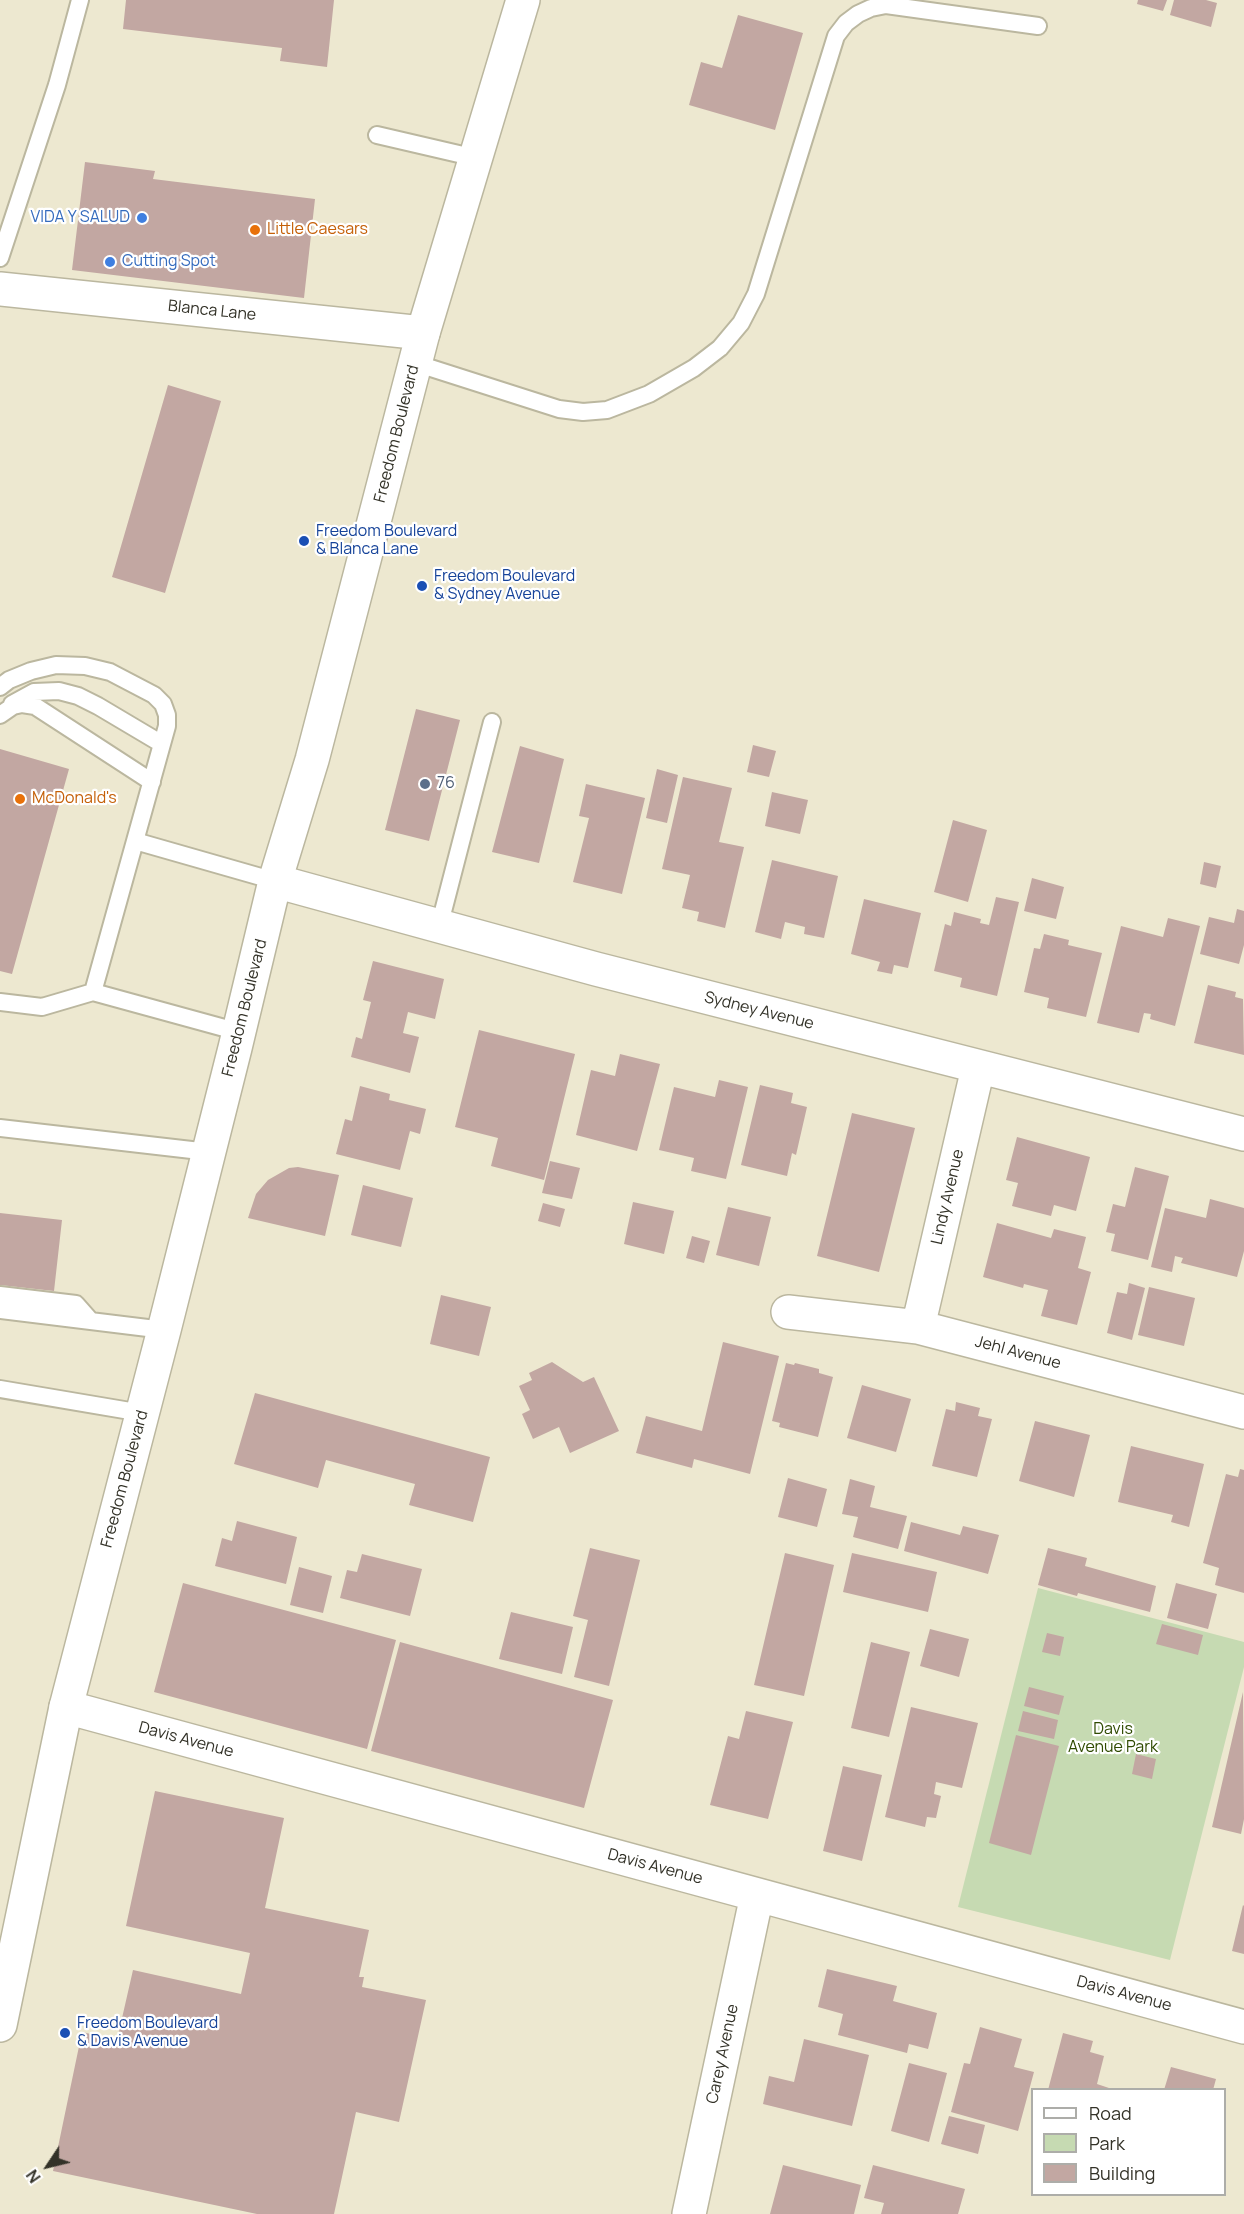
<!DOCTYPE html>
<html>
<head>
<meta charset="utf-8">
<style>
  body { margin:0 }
  #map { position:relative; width:1244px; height:2214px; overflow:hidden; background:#ede8d0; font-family:Manrope,sans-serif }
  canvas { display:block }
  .legend { position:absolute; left:1031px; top:2088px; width:195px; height:108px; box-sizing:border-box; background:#fff; border:2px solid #adada9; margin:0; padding:8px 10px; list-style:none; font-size:18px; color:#333228 }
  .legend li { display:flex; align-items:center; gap:12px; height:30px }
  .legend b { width:30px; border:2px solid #adada9 }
  .north { position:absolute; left:18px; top:2136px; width:60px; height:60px; -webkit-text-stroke:4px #fff; paint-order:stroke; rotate:235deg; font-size:16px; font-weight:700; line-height:24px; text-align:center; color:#333228 }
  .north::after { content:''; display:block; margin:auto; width:21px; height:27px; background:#333228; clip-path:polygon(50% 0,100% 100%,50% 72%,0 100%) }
</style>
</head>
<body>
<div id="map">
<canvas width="1244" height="2214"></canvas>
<ul class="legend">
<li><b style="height:8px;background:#fff"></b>Road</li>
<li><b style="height:16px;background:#c6dab2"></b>Park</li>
<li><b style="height:16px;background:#c2a7a2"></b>Building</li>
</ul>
<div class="north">N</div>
</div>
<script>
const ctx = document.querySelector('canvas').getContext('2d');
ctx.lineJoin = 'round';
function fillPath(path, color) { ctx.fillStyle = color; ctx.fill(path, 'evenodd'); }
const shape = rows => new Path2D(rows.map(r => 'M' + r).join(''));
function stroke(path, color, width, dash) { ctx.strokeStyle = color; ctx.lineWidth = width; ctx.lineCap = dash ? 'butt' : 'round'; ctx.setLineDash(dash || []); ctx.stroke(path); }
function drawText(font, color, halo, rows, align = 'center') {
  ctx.font = font + ' Manrope,sans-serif'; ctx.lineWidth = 4.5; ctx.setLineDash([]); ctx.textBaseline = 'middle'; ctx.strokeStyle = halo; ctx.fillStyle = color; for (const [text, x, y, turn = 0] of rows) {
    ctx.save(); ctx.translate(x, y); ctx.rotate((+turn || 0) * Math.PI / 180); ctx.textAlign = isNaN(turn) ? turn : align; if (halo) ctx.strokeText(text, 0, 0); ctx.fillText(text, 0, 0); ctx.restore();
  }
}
const green = shape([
  [1038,1588,1244,1642,1244,1667,1170,1960,958,1907]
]);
const building = shape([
  [126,0,334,0,327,67,280,61,282,48,123,29],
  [1138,0,1167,0,1163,11,1137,4],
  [1174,0,1206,0,1217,3,1211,27,1170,15],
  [738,15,803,33,775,130,689,105,701,62,722,68],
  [85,162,155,171,153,179,315,199,304,298,72,270],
  [168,385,221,401,165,593,112,577],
  [416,709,460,720,429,841,385,830],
  [753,745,776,751,769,777,747,772],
  [520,746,564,759,539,863,492,852],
  [0,749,69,769,12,974,0,971],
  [657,769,678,775,667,823,646,818],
  [683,777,732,788,719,842,744,847,725,928,697,921,699,912,682,908,690,875,662,869],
  [586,784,645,798,622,894,573,882,589,818,579,816],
  [772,792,808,800,800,834,765,826],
  [953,820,987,830,968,902,934,892],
  [772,860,838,876,824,938,804,934,805,927,785,922,781,939,755,932],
  [1204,862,1221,866,1216,888,1200,884],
  [1032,878,1064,887,1056,919,1024,911],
  [996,897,1019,902,997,996,960,987,962,978,934,971,945,924,951,926,954,912,981,919,980,923,989,925],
  [864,899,921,913,908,968,894,965,892,974,877,971,880,962,851,954],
  [1237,909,1244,911,1244,945,1239,964,1200,954,1209,917,1234,923],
  [1168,918,1200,926,1175,1026,1150,1019,1151,1014,1144,1013,1139,1033,1097,1023,1121,926,1163,937],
  [1044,934,1069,940,1068,945,1102,953,1086,1017,1047,1008,1049,998,1024,992,1034,948,1040,949],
  [373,961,444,979,435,1019,408,1012,403,1033,419,1037,410,1073,351,1057,356,1037,362,1039,371,1002,363,1000],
  [1208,985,1236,992,1235,997,1243,999,1244,1055,1194,1043],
  [479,1030,575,1054,544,1180,491,1166,498,1138,455,1127],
  [620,1054,660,1064,637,1151,576,1135,591,1070,615,1076],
  [719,1080,748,1087,726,1179,691,1171,694,1158,659,1150,674,1087,715,1097],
  [760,1085,793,1093,791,1103,807,1107,796,1155,792,1153,787,1176,741,1165],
  [360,1086,390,1094,389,1100,426,1109,420,1134,410,1131,400,1170,336,1154,345,1119,352,1121],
  [852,1113,915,1128,879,1272,817,1256],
  [1017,1137,1090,1157,1076,1211,1054,1205,1051,1216,1012,1206,1018,1183,1006,1180],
  [550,1161,580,1168,572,1199,542,1193],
  [298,1167,339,1175,325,1236,248,1218,256,1194,268,1180,289,1168],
  [1135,1167,1169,1176,1148,1260,1111,1251,1115,1234,1106,1232,1113,1204,1125,1207],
  [363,1185,413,1198,401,1247,351,1235],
  [1210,1199,1244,1208,1244,1251,1237,1277,1181,1263,1183,1258,1175,1256,1172,1272,1151,1267,1165,1208,1206,1218],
  [633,1202,674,1211,664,1254,624,1244],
  [543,1203,565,1209,560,1227,538,1221],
  [728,1207,771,1217,759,1266,716,1255],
  [0,1213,62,1220,54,1291,0,1285],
  [997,1223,1051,1238,1054,1229,1086,1237,1078,1268,1091,1272,1077,1325,1041,1316,1048,1290,1024,1284,1023,1288,983,1277],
  [692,1236,710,1241,704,1263,686,1258],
  [1129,1283,1145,1288,1132,1340,1107,1333,1117,1292,1127,1294],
  [1149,1287,1195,1298,1184,1346,1138,1335],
  [441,1295,491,1307,479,1356,430,1344],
  [723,1342,779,1356,750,1474,694,1459,692,1468,636,1453,646,1416,702,1431],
  [552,1362,583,1382,594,1377,619,1431,570,1453,559,1427,533,1439,522,1414,530,1410,519,1386,532,1380,529,1373],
  [786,1363,794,1365,795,1363,819,1369,819,1373,833,1377,818,1437,779,1427,780,1423,772,1421],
  [862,1385,911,1399,896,1452,847,1438],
  [255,1393,490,1457,473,1522,409,1505,415,1484,326,1460,318,1488,234,1464],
  [956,1402,980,1408,978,1416,992,1419,977,1477,932,1466,946,1409,955,1411],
  [1035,1421,1090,1435,1074,1497,1019,1481],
  [1131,1446,1204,1464,1189,1527,1171,1522,1173,1515,1118,1502],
  [1240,1469,1244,1470,1244,1593,1215,1585,1219,1568,1203,1563,1226,1474,1238,1477],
  [788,1478,827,1489,817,1527,778,1517],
  [850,1479,875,1486,870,1507,907,1516,898,1549,853,1537,858,1517,842,1514],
  [237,1521,297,1537,286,1584,215,1566,222,1538,232,1541],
  [911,1522,960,1535,963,1526,999,1535,988,1574,904,1551],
  [590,1548,640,1560,609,1686,574,1677,588,1620,573,1616],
  [1048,1548,1087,1558,1085,1566,1156,1586,1150,1612,1078,1593,1077,1596,1038,1585],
  [785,1553,834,1565,804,1696,754,1685],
  [852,1553,937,1572,928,1612,843,1592],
  [362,1554,422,1569,410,1616,340,1598,347,1570,357,1572],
  [299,1567,332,1576,323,1613,290,1605],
  [183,1583,396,1640,367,1749,154,1692],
  [1176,1583,1217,1594,1208,1629,1167,1618],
  [511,1612,573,1627,562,1674,499,1659],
  [1162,1624,1203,1635,1198,1655,1156,1644],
  [930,1629,969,1639,959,1677,920,1666],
  [1047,1633,1064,1637,1060,1656,1042,1652],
  [400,1642,613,1700,584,1808,371,1751],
  [871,1642,910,1652,889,1737,851,1728],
  [1029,1687,1064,1696,1059,1715,1024,1706],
  [1243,1692,1244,1819,1241,1834,1212,1827],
  [911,1707,978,1723,962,1788,936,1782,934,1794,941,1796,936,1818,927,1817,925,1827,885,1817],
  [746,1711,793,1722,768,1819,710,1805,728,1736,739,1739],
  [1023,1711,1058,1720,1054,1739,1018,1731],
  [1016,1735,1059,1746,1031,1855,989,1843],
  [1136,1754,1156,1759,1152,1779,1132,1774],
  [843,1766,882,1775,862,1861,823,1851],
  [155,1791,284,1818,265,1908,369,1930,359,1977,364,1977,362,1987,426,2000,399,2122,356,2112,334,2214,257,2214,53,2171,82,2032,117,2040,133,1970,241,1994,250,1953,126,1926],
  [1243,1905,1244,1906,1244,1954,1232,1951],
  [827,1969,897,1986,893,2001,937,2013,928,2049,909,2044,907,2053,838,2035,843,2014,818,2007],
  [980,2027,1022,2039,1014,2067,1034,2072,1018,2131,951,2112,964,2063,970,2064],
  [1063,2033,1093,2041,1090,2052,1104,2056,1097,2084,1115,2090,1048,2090],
  [804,2039,869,2055,852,2126,763,2104,769,2076,794,2082],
  [909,2063,947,2073,929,2142,891,2131],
  [1171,2067,1216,2079,1213,2090,1164,2090],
  [949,2116,985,2125,978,2154,941,2144],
  [783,2165,861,2185,854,2214,770,2214],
  [873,2165,965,2189,958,2214,881,2214,884,2203,864,2198]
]);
const service = shape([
  [377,135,476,158],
  [0,258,57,85,80,0],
  [415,363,559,409,583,412,607,410,649,394,694,368,720,348,741,323,756,294,836,36,846,23,858,14,871,8,886,5,1038,26],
  [0,687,9,680,31,671,56,665,85,666,110,672,154,695,163,704,167,715,167,726,93,992],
  [12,704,34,692,59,691,78,696,98,706,162,744],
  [0,715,13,706,22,704,35,706,152,782],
  [135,841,275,881],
  [439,927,492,722],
  [0,1002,42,1007,93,992,239,1032],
  [0,1128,209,1152],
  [0,1295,76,1304,91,1321],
  [0,1310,164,1330],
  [0,1389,142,1413]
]);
const minor = shape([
  [0,289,423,333],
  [275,881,596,969,1244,1134],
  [788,1312,918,1327,1244,1412],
  [918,1327,978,1068],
  [66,1707,1244,2027],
  [689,2214,757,1895]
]);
const secondary = shape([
  [0,2025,66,1707,164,1330,235,1048,275,881,312,760,423,333,523,0]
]);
const markers = [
  [142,218,6,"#3f7fe0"],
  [255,230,6,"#e8710a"],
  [110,262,6,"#3f7fe0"],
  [304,541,6,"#1a4fb4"],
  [422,586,6,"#1a4fb4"],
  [425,784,6,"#5c6f8a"],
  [20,799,6,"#e8710a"],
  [65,2033,6,"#1a4fb4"]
];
const shopNames = [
  ["VIDA Y SALUD",130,218],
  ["Cutting Spot",122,262,"left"]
];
const foodNames = [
  ["Little Caesars",267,230],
  ["McDonald's",32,799]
];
const streetNames = [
  ["Blanca Lane",212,311,6],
  ["Freedom Boulevard",397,434,-76],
  ["Freedom Boulevard",245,1008,-76],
  ["Sydney Avenue",759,1011,14],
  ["Lindy Avenue",948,1197,-77],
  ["Jehl Avenue",1018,1353,15],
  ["Freedom Boulevard",125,1479,-75],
  ["Davis Avenue",186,1740,15],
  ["Davis Avenue",655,1867,15],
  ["Davis Avenue",1124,1994,15],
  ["Carey Avenue",723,2054,-78]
];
const transitNames = [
  ["Freedom Boulevard",316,532],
  ["& Blanca Lane",316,550],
  ["Freedom Boulevard",434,577],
  ["& Sydney Avenue",434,595],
  ["Freedom Boulevard",77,2024],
  ["& Davis Avenue",77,2042]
];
const serviceNames = [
  ["76",437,784]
];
const parkNames = [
  ["Davis",1113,1730],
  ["Avenue Park",1113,1748]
];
fillPath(green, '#c6dab2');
fillPath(building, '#c2a7a2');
stroke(service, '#bbb79f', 20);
stroke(minor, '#bbb79f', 36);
stroke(secondary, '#bbb79f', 36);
stroke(service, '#fff', 16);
stroke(minor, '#fff', 33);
stroke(secondary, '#fff', 33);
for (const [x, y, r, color] of markers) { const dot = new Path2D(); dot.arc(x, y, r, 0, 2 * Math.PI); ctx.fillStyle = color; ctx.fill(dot); stroke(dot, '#fff', 2); }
drawText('16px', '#366cbe', '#fff', shopNames, 'right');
drawText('16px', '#c56008', '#fff', foodNames, 'left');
drawText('16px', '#333228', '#fff', streetNames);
drawText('16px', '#164399', '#fff', transitNames, 'left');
drawText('16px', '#4e5e75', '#fff', serviceNames, 'left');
drawText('16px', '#2f4a00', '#fff', parkNames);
</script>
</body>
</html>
